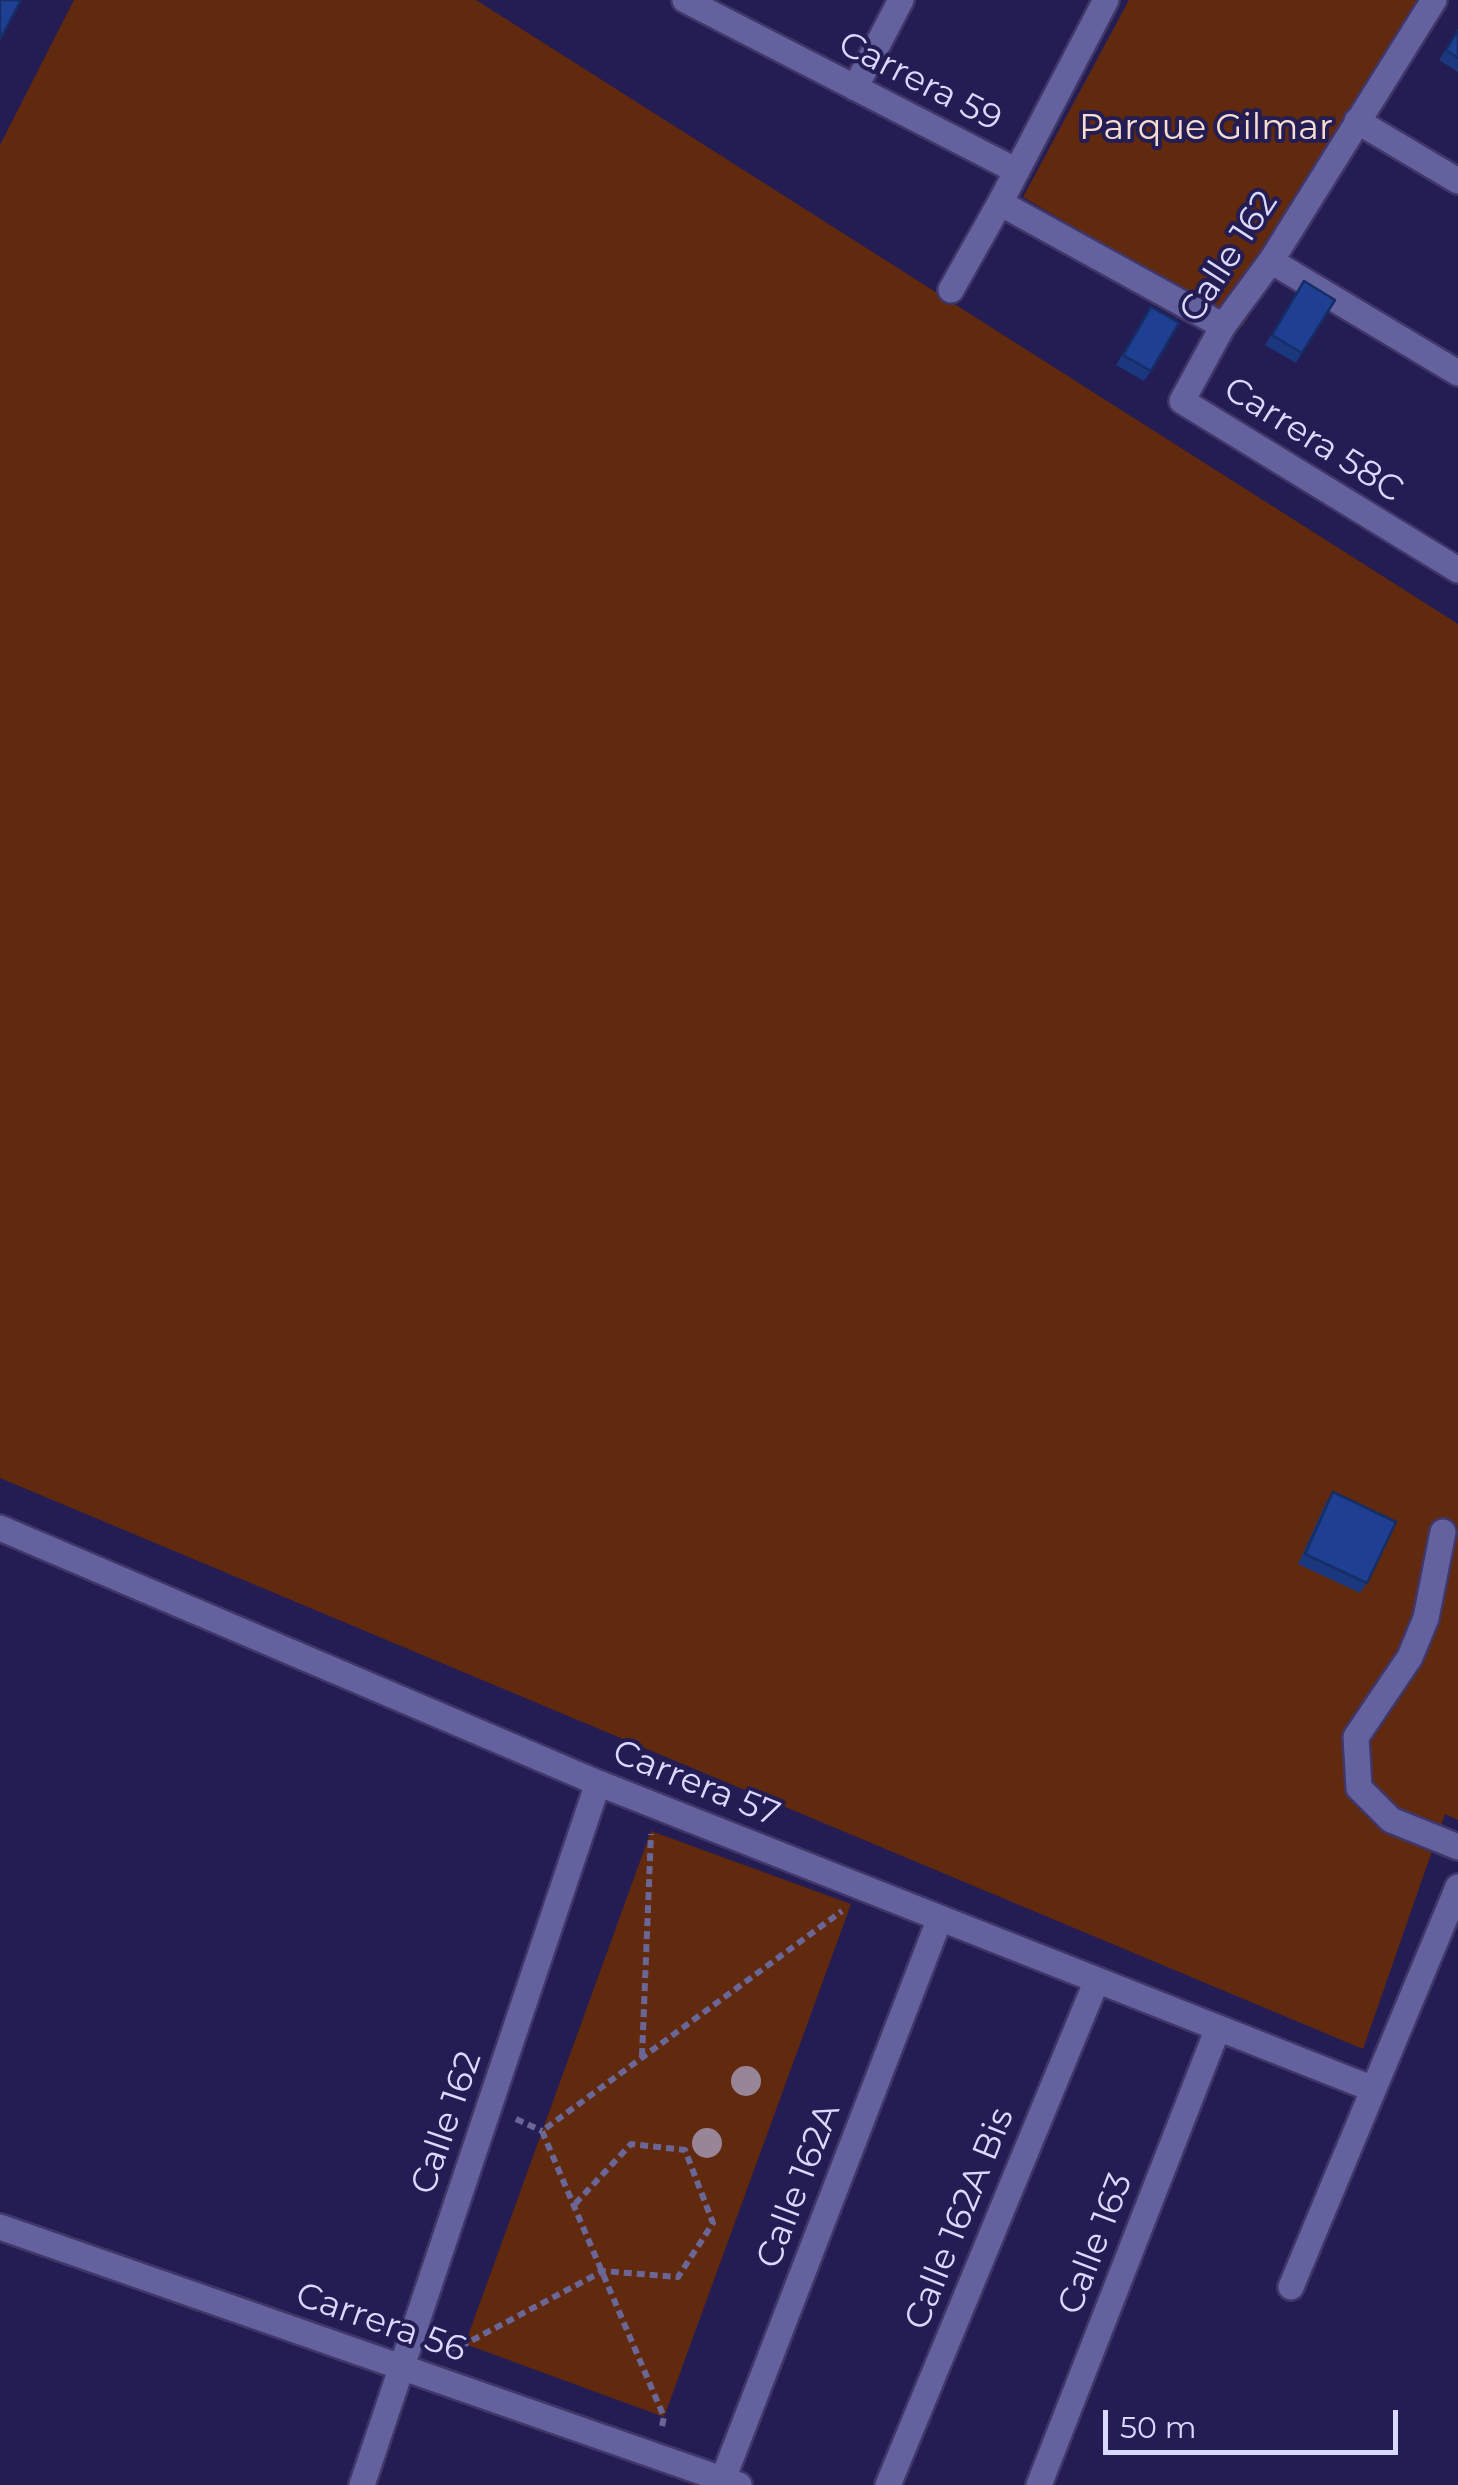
<!DOCTYPE html>
<html>
<head>
<meta charset="utf-8">
<style>
  body { margin:0 }
  #map { position:relative; width:1458px; height:2485px; overflow:hidden; background:#241d54; font-family:Montserrat,sans-serif }
  canvas { display:block }
  .scale { position:absolute; left:1103px; top:2410px; width:295px; height:45px; box-sizing:border-box; border:5px solid #d9d9fd; border-top:0; padding-left:12px; font-size:30px; line-height:35px; white-space:nowrap; color:#d9d9fd; -webkit-text-stroke:8px #241d54; paint-order:stroke }
</style>
</head>
<body>
<div id="map">
<canvas width="1458" height="2485"></canvas>
<div class="scale">50 m</div>
</div>
<script>
const ctx = document.querySelector('canvas').getContext('2d');
ctx.lineJoin = 'round';
function fillPath(path, color) { ctx.fillStyle = color; ctx.fill(path, 'evenodd'); }
const shape = rows => new Path2D(rows.map(r => 'M' + r).join(''));
function stroke(path, color, width, dash) { ctx.strokeStyle = color; ctx.lineWidth = width; ctx.lineCap = dash ? 'butt' : 'round'; ctx.setLineDash(dash || []); ctx.stroke(path); }
function drawText(font, color, halo, rows, align = 'center') {
  ctx.font = font + ' Montserrat,sans-serif'; ctx.lineWidth = 8; ctx.setLineDash([]); ctx.textBaseline = 'middle'; ctx.strokeStyle = halo; ctx.fillStyle = color; for (const [text, x, y, turn = 0] of rows) {
    ctx.save(); ctx.translate(x, y); ctx.rotate((+turn || 0) * Math.PI / 180); ctx.textAlign = isNaN(turn) ? turn : align; if (halo) ctx.strokeText(text, 0, 0); ctx.fillText(text, 0, 0); ctx.restore();
  }
}
const green = shape([
  [74,0,476,0,1458,624,1458,1820,1445,1814,1363,2049,0,1478,0,145],
  [1129,0,1431,0,1243,326,1023,197],
  [651,1831,851,1904,664,2417,465,2344]
]);
const path = shape([
  [642,2056,651,1834],
  [516,2119,542,2131],
  [448,2350,465,2344,603,2271,678,2277,713,2223,685,2150,631,2144,574,2205],
  [662,2426,664,2417,542,2131,842,1911]
]);
const minor = shape([
  [685,0,1017,171],
  [1434,0,1271,261,1223,326,1182,401,1458,570],
  [855,88,901,0],
  [1357,121,1458,181],
  [1000,203,1223,326],
  [1271,261,1458,373],
  [951,290,1000,203,1106,0],
  [0,1528,598,1783,1373,2089],
  [1443,1532,1426,1618,1410,1657,1356,1737,1359,1788,1391,1820,1458,1847],
  [0,2227,739,2485],
  [1291,2287,1458,1887],
  [723,2479,940,1918],
  [362,2485,598,1783],
  [888,2485,1097,1980],
  [1039,2485,1218,2028]
]);
const trees = [
  [746,2081],
  [707,2143]
];
const wall = shape([
  [1458,29,1458,72,1439,60],
  [1304,281,1302,353,1296,363,1265,345],
  [1151,307,1151,371,1144,381,1116,365],
  [1333,1492,1367,1583,1360,1593,1298,1564,1326,1502]
]);
const building = shape([
  [0,0,21,0,0,40,0,0],
  [1458,30,1458,58,1446,50,1458,30],
  [1304,281,1335,300,1302,353,1272,335,1304,281],
  [1151,307,1179,323,1151,371,1123,355,1151,307],
  [1333,1492,1396,1522,1367,1583,1305,1554,1333,1492]
]);
const streetNames = [
  ["Carrera 59",920,82,27],
  ["Calle 162",1229,257,-57],
  ["Carrera 58C",1313,440,32],
  ["Carrera 57",696,1784,22],
  ["Calle 162",447,2123,-71],
  ["Calle 162A",799,2186,-69],
  ["Calle 162A Bis",960,2219,-68],
  ["Calle 163",1096,2244,-69],
  ["Carrera 56",381,2323,19]
];
const parkNames = [
  ["Parque Gilmar",1206,129]
];
fillPath(green, '#61290d');
stroke(minor, '#403667', 30);
stroke(path, '#6a6696', 6, [8, 5]);
stroke(minor, '#64619f', 25);
ctx.fillStyle = '#988698';
for (const [x, y] of trees) { ctx.beginPath(); ctx.arc(x, y, 15, 0, 2 * Math.PI); ctx.fill(); }
fillPath(wall, '#1b377e');
fillPath(building, '#1f4092');
stroke(building, '#162d66', 2.5);
drawText('35px', '#d9d9fd', '#241d54', streetNames);
drawText('35px', '#f7dcd0', '#241d54', parkNames);
</script>
</body>
</html>
